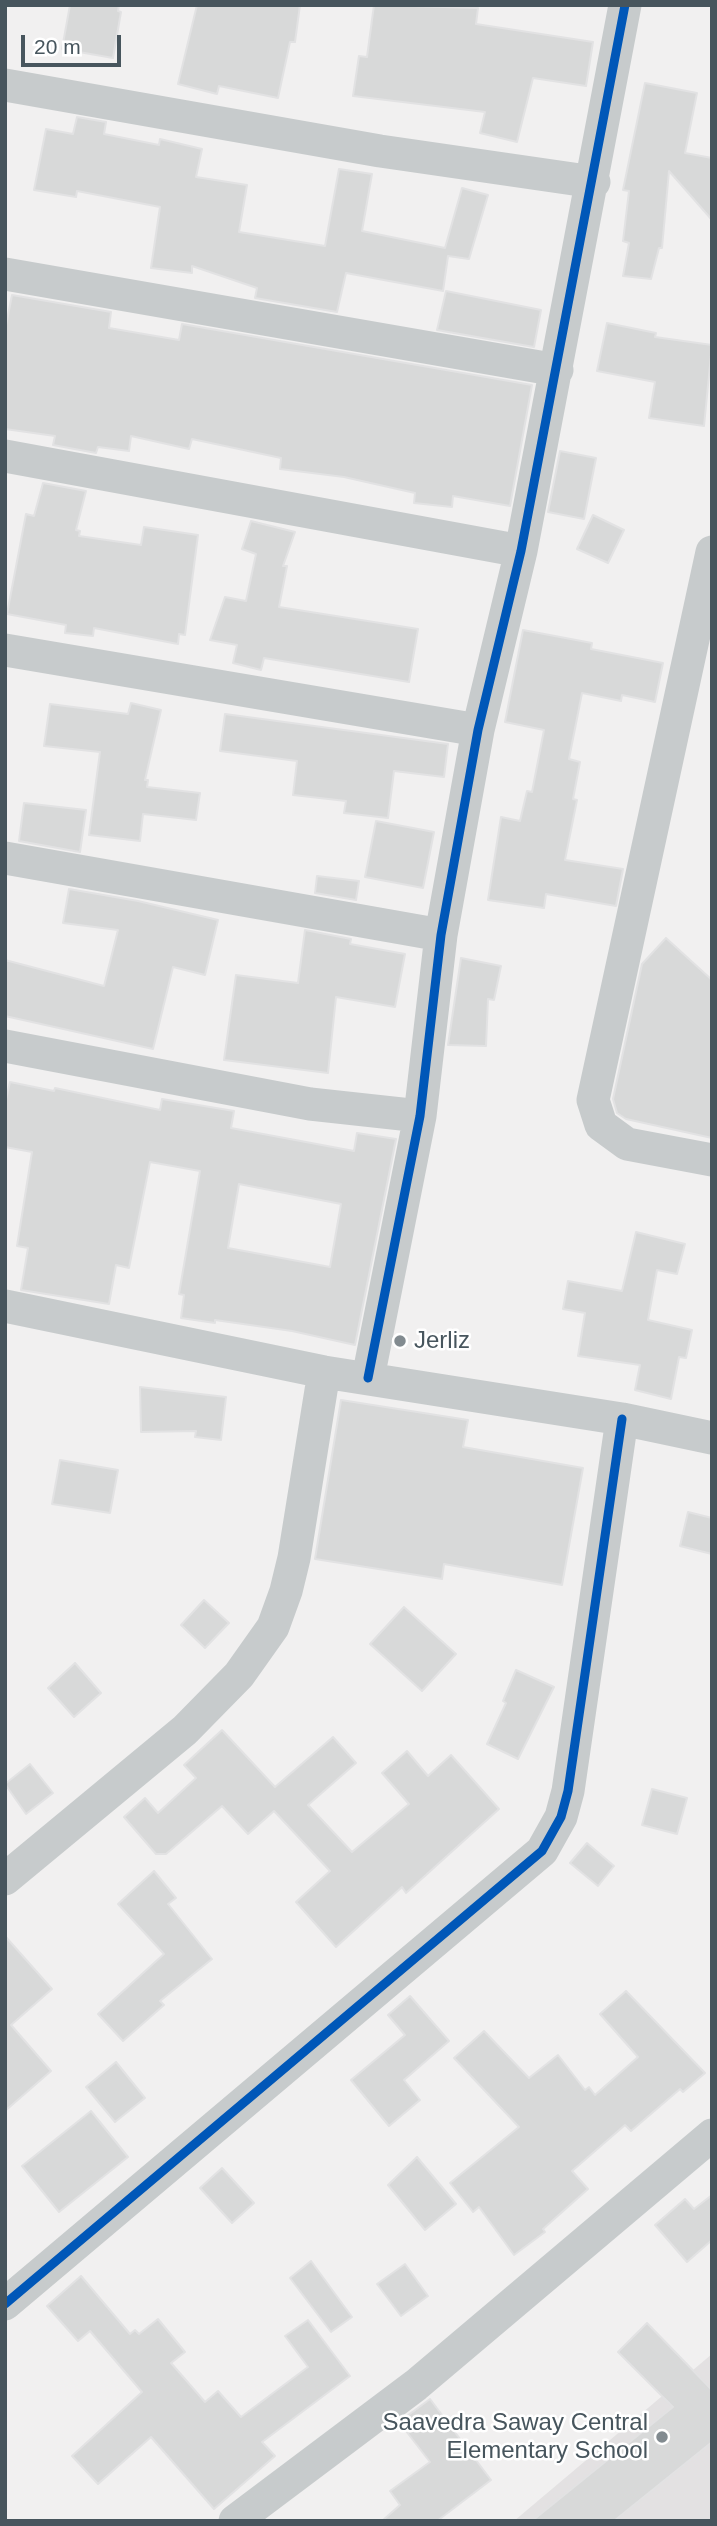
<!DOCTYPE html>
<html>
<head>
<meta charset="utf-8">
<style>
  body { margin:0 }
  #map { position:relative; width:717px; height:2526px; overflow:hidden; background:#f1f0f0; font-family:Helvetica,sans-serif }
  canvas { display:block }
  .frame { position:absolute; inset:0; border:7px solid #47555d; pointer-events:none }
  .scale { position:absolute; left:21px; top:35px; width:100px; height:32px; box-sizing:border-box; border:4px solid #47555d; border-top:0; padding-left:9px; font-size:21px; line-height:24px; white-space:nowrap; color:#47555d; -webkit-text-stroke:5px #fff; paint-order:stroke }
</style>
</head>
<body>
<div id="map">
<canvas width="717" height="2526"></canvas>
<div class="frame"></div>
<div class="scale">20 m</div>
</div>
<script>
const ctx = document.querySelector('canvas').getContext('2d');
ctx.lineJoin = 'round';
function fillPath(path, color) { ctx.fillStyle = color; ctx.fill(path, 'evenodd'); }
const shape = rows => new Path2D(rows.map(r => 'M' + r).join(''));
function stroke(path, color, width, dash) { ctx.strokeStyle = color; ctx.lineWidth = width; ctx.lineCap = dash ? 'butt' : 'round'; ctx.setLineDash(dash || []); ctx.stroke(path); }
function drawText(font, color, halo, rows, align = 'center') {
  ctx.font = font + ' Helvetica,sans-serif'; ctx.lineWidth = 5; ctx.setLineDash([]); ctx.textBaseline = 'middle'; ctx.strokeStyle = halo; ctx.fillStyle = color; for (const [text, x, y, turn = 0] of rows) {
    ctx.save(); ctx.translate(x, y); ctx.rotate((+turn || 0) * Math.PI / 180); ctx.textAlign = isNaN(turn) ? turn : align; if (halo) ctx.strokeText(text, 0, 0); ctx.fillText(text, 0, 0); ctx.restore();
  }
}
const education = shape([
  [712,2354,712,2521,514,2521]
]);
const building = shape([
  [70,5,119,5,118,11,121,12,113,58,62,49,70,5],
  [197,5,300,5,295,42,290,42,278,98,219,86,217,94,178,84,197,5],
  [374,5,478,8,476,24,593,42,586,86,533,78,517,142,480,133,485,112,353,96,359,56,367,57,374,5],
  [645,83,697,93,685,153,712,158,712,220,669,171,662,248,659,248,651,279,623,276,629,243,623,241,629,191,623,190,645,83],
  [77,117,106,122,104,134,159,145,160,139,202,149,196,177,247,185,239,232,325,246,339,169,372,174,362,231,445,248,462,188,488,195,469,259,448,256,443,291,346,273,337,312,255,298,257,288,192,266,192,273,151,268,160,207,77,191,76,197,34,190,46,129,73,134,77,117],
  [446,291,541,310,534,347,437,330,446,291],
  [12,295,111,312,109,328,179,340,182,324,532,385,510,506,453,496,452,507,414,503,415,493,344,477,280,469,281,458,192,439,189,449,131,436,129,451,98,447,96,453,53,445,55,436,5,429,5,330,12,295],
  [607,323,656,333,655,337,712,345,704,426,649,418,655,382,597,371,607,323],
  [560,451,596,458,584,519,548,512,560,451],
  [43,483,86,491,76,530,80,531,79,536,141,545,144,527,198,535,185,635,179,634,178,644,94,628,93,636,65,633,66,625,7,614,26,514,34,516,43,483],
  [593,515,624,530,608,563,577,549,593,515],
  [251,521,295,532,283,566,287,566,279,607,418,629,409,682,264,658,261,670,233,663,237,645,210,640,225,597,246,601,256,554,242,549,251,521],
  [523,630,592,643,591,649,663,663,655,702,622,695,621,701,582,693,569,759,580,762,573,799,577,800,565,860,623,869,616,906,546,894,544,908,488,900,501,817,520,821,527,791,532,792,544,730,505,722,523,630],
  [131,703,161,710,145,780,148,780,147,787,200,793,196,820,143,814,140,841,89,835,100,752,44,746,50,704,128,714,131,703],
  [225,714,448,744,444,777,394,771,388,818,344,813,346,801,293,795,297,761,220,751,225,714],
  [24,803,86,810,80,852,19,841,24,803],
  [376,821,434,832,423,888,365,877,376,821],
  [317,876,359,881,356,900,315,893,317,876],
  [69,889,138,901,218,920,205,975,173,967,153,1049,5,1016,5,960,104,986,118,930,63,923,69,889],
  [305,930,351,939,350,944,405,954,395,1007,336,997,328,1073,224,1060,236,975,298,983,305,930],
  [666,938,712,980,712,1138,626,1119,617,1113,613,1099,642,964,666,938],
  [461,958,501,966,494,1000,488,999,486,1046,448,1045,461,958],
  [10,1082,54,1091,55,1088,160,1110,162,1099,234,1111,231,1128,354,1151,357,1133,396,1139,355,1345,292,1331,215,1320,215,1323,181,1318,184,1295,179,1294,200,1171,150,1162,129,1268,116,1265,109,1304,21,1290,28,1248,17,1246,32,1152,5,1147,5,1104,10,1082],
  [239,1184,341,1204,330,1267,228,1248,239,1184],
  [636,1232,685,1244,677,1274,657,1270,648,1320,692,1330,686,1358,679,1357,671,1399,635,1390,640,1365,578,1356,585,1313,563,1309,568,1281,622,1291,636,1232],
  [140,1387,226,1397,221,1440,195,1437,196,1431,141,1432,140,1387],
  [341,1400,468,1420,463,1447,583,1468,562,1585,444,1564,442,1579,315,1559,341,1400],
  [60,1460,118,1470,110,1513,52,1504,60,1460],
  [688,1512,712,1518,712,1554,680,1546,688,1512],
  [204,1600,229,1623,205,1648,181,1625,204,1600],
  [404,1607,456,1654,422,1691,370,1644,404,1607],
  [75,1663,101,1693,74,1717,48,1688,75,1663],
  [516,1670,554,1687,518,1759,487,1744,506,1703,503,1701,516,1670],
  [222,1730,275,1787,333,1737,356,1763,308,1805,352,1852,409,1804,382,1773,407,1751,428,1776,451,1755,499,1809,406,1893,402,1887,336,1947,296,1902,330,1871,274,1811,248,1834,222,1806,166,1854,156,1854,124,1817,145,1798,158,1813,196,1778,184,1765,222,1730],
  [30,1764,53,1793,26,1814,5,1784,30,1764],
  [652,1789,687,1798,677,1834,642,1825,652,1789],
  [587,1843,614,1866,598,1886,570,1863,587,1843],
  [154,1871,176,1898,168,1904,212,1959,160,2001,164,2005,123,2041,98,2014,164,1954,118,1904,154,1871],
  [5,1936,52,1989,11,2025,51,2071,5,2111,5,1936],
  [626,1991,705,2073,683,2092,680,2089,631,2131,625,2125,572,2171,588,2189,543,2229,545,2232,514,2255,479,2207,473,2212,450,2183,519,2127,454,2058,484,2031,529,2078,558,2055,585,2090,589,2087,595,2095,638,2057,600,2014,626,1991],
  [410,1996,449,2041,404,2080,420,2100,389,2126,351,2080,405,2035,388,2015,410,1996],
  [116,2062,145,2098,115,2122,86,2087,116,2062],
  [91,2111,128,2157,59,2212,22,2166,91,2111],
  [417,2157,456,2204,425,2230,388,2185,417,2157],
  [222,2168,254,2203,232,2223,200,2188,222,2168],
  [712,2195,712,2240,687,2262,655,2225,685,2199,694,2209,712,2195],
  [311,2261,352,2317,331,2332,290,2278,311,2261],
  [405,2264,428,2296,401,2316,377,2284,405,2264],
  [81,2276,130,2334,135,2330,139,2334,158,2319,185,2352,171,2363,205,2402,218,2391,241,2417,308,2367,285,2336,308,2320,350,2376,262,2442,275,2456,214,2509,151,2437,98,2484,72,2456,142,2392,90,2331,78,2341,47,2306,81,2276],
  [647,2323,712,2390,712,2442,614,2521,532,2521,673,2407,618,2352,647,2323],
  [430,2399,491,2480,437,2521,382,2521,400,2505,390,2491,430,2462,399,2422,430,2399]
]);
const street = shape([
  [5,85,380,151,594,182],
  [5,274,557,370],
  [5,456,521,551],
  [712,552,593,1100,601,1125,627,1144,712,1160],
  [5,650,478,730],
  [5,858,441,935],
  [5,1046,310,1104,420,1116],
  [5,1306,324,1372,622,1419,712,1438],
  [368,1378,420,1116,441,935,478,730,521,551,625,5],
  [5,1879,185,1730,239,1675,273,1627,286,1591,294,1558,324,1372],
  [5,2304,542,1851,561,1817,568,1791,622,1419],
  [235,2521,416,2385,712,2135]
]);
const cycleway = shape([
  [368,1378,420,1116,441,935,478,730,521,551,625,5],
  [5,2304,542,1851,561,1817,568,1791,622,1419]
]);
const markers = [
  [400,1341,7,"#828b90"],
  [662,2437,7,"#828b90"]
];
const poiNames = [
  ["Jerliz",414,1341],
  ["Saavedra Saway Central",648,2423,"right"],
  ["Elementary School",648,2451,"right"]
];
fillPath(education, '#e3e1e2');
fillPath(building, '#d8d9d9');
stroke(building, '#e2e2e3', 2);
stroke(street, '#c7cbcc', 33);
stroke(cycleway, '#0057b8', 9);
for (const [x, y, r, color] of markers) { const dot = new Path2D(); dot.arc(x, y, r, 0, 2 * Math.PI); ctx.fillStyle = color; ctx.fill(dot); stroke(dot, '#fff', 2.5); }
drawText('24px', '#47555d', '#fff', poiNames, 'left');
</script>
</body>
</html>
